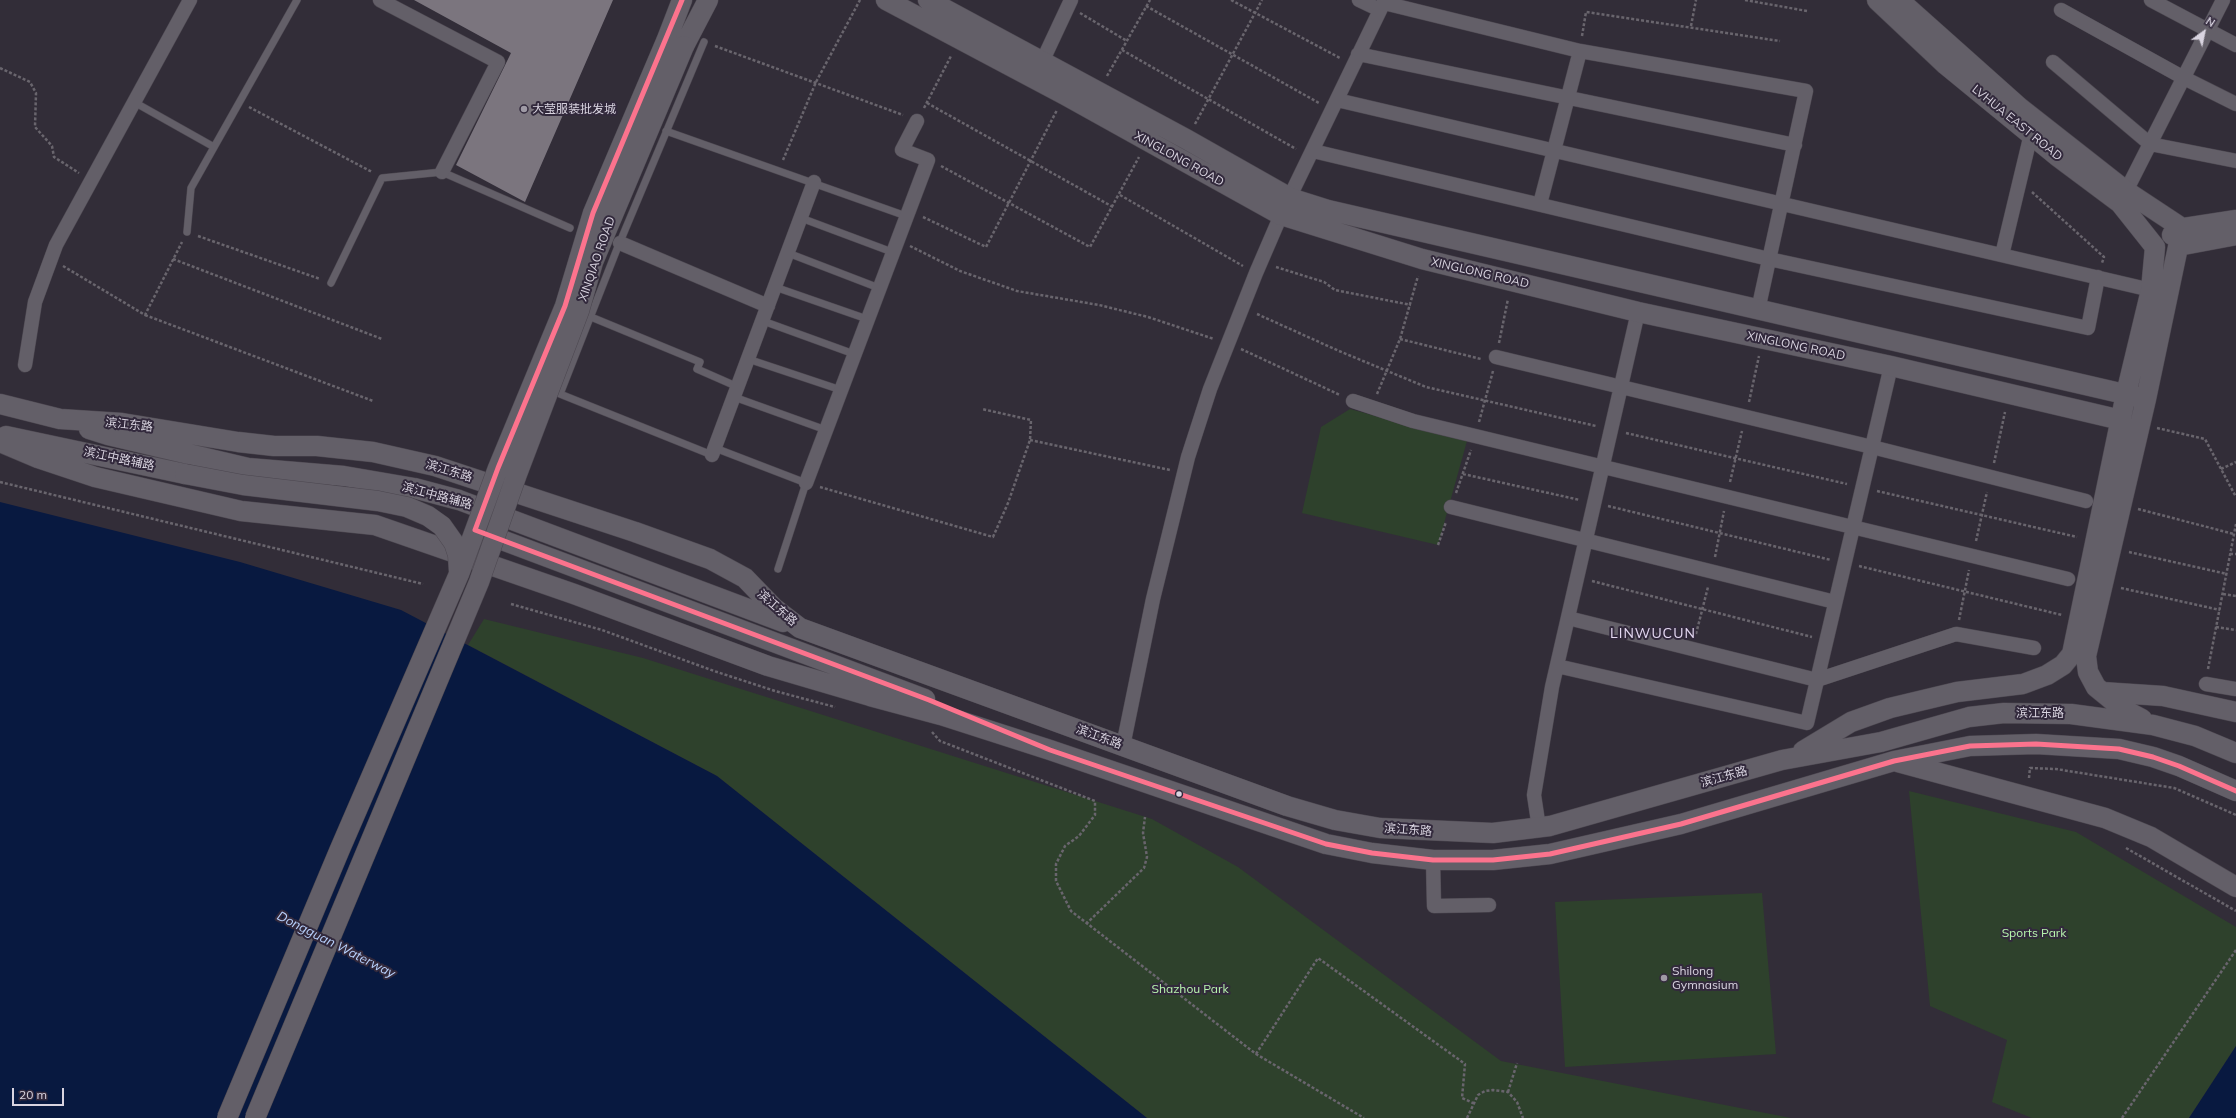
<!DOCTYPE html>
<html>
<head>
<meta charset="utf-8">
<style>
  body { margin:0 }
  #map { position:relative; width:2236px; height:1118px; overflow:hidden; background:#322d38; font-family:Mulish,sans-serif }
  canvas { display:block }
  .north { position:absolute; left:2184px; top:12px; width:40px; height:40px; -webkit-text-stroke:3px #32293c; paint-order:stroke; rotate:33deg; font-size:11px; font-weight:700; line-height:16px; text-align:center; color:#d9d4e0 }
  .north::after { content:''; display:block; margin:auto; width:14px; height:18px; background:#d9d4e0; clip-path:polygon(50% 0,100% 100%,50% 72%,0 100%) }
  .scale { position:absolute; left:12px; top:1088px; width:52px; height:18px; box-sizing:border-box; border:2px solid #d9d4e0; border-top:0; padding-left:5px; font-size:12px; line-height:14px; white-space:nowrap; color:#d9d4e0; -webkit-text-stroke:3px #32293c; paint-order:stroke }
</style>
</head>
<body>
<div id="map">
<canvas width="2236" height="1118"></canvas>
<div class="north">N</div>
<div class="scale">20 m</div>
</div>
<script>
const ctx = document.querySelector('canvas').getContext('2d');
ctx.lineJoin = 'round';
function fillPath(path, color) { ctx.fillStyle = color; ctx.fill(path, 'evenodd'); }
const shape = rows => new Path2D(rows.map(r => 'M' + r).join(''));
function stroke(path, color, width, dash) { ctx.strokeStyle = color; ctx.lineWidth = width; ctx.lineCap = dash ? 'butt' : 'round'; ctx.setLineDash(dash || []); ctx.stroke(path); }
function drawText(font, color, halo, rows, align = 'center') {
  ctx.font = font + ' Mulish,"Noto Sans SC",sans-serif'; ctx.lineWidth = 4; ctx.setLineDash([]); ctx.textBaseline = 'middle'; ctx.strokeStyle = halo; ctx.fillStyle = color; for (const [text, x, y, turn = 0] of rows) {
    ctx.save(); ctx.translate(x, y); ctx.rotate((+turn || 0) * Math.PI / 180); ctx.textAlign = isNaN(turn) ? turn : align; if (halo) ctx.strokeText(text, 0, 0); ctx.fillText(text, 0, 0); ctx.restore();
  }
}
const green = shape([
  [1350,409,1467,441,1438,545,1302,513,1321,427],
  [484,619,643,658,1152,819,1238,867,1501,1061,1791,1118,1147,1118,717,776,468,645],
  [1909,791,2076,832,2236,927,2236,1046,2189,1118,2032,1118,1992,1102,2007,1040,1930,1006],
  [1762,893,1776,1054,1565,1067,1555,902]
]);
const water = shape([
  [0,502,240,562,401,610,717,776,1147,1118,0,1118],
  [2236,1046,2236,1118,2189,1118]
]);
const building = shape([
  [414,0,613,0,525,202,456,165,511,53]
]);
const path = shape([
  [1231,0,1340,58],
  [1745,0,1807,11],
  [1146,6,1319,103],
  [1080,13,1127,41],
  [1691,26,1696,0],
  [1582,36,1586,12,1780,41],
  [715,46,903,115],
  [1122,50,1296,149],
  [0,68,30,82,36,93,35,127,52,146,54,157,79,173],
  [1107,76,1150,0],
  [927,103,1113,207],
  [249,107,372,172],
  [924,108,951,56],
  [1195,124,1262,0],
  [783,160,816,82,860,0],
  [941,166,1090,247,1139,157],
  [2032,192,2104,257,2102,263],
  [1120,195,1243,266],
  [923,217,986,247,1057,110],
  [198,236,320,279],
  [910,246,960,271,1017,291,1099,305,1148,317,1214,339],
  [173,259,382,339],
  [63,266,145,315,182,242],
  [1276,267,1324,282,1335,290,1411,305],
  [1257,314,1339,351,1426,387,1596,426],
  [145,315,373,401],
  [1400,339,1481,359],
  [1499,343,1508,299],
  [1241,349,1340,395],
  [1377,394,1400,339,1418,276],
  [1749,402,1759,356],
  [1479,422,1493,371],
  [2157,428,2205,439,2236,497],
  [1626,433,1847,484],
  [1030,440,1170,470],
  [1994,463,2005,412],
  [2221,469,2236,462],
  [1463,474,1580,500],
  [0,482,423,584],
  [1730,482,1742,431],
  [820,487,993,537,1008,503,1030,440,1031,420,982,409],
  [1877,491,2077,537],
  [1456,493,1471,450],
  [1608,506,1831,560],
  [2138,509,2234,534],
  [1976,541,1987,492],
  [1438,545,1446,522],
  [2129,552,2227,574],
  [2230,554,2236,554],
  [1715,557,1724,511],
  [1859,566,2062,615],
  [1592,581,1812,637],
  [2121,588,2220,610],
  [2223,594,2236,596],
  [511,604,602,630,714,671,775,691,835,707],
  [1959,620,1969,570],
  [2216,627,2236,630],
  [1696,634,1708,587],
  [2208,669,2236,524],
  [932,732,940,741,1095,801,1095,815,1079,836,1065,846,1056,864,1056,881,1071,911,1256,1054,1364,1118],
  [2029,778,2030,768,2056,769,2174,788,2236,815],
  [2126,848,2236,911],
  [1086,924,1144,868,1147,857,1143,833,1145,817],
  [1256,1054,1318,958,1465,1064,1462,1098,1473,1103],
  [1508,1092,1517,1063],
  [1467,1118,1478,1095,1485,1091,1493,1090,1508,1092,1517,1102,1523,1118],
  [2122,1118,2236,950]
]);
const lane = shape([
  [704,42,617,249,560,394,712,455],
  [134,102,214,147],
  [666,131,906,216],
  [801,218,892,252],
  [187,232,191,188,297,0],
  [788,253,879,288],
  [331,283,382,178,442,172,570,228],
  [775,287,867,319],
  [591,317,700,362,697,369,738,387],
  [763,321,854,354],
  [748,359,841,390],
  [734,397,826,430],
  [715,448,806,483,778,569]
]);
const street = shape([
  [380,0,498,62,442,172],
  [1359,0,1380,10],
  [2151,0,2236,45],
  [1384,3,1580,51,1806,91,1758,310],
  [2061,10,2184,78,2236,104],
  [1358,54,1795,145],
  [1042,62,1071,0],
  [2053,62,2150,144,2236,161],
  [1337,100,2151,290],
  [1313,151,1769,259,2088,328,2098,277],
  [2122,199,2223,0],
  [1540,204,1580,51],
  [620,243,768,306],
  [2002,255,2031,134],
  [1496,357,1872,447,2086,501],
  [25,365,35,302,56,245,190,0],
  [1353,401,1413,421,2068,579],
  [712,455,814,182],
  [806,483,928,160,902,150,917,121],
  [1451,507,1835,602],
  [1568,618,1817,680,1956,634,2034,648],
  [1557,666,1807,723,1891,366],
  [2206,684,2236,689],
  [1123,746,1153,599,1188,457,1210,389,1256,273,1281,215,1385,0],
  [1539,828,1534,795,1552,687,1638,312],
  [1433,860,1434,906,1489,905]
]);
const secondary = shape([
  [886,0,1065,95,1281,215,1422,259,1638,312,1891,366,2121,420],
  [928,0,1186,139,1290,198,1328,210,2146,399],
  [1877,0,1946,65,2057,156,2120,203,2155,247],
  [1899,0,2019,107,2126,191,2182,228],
  [667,39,682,0],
  [684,46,708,0],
  [2172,235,2184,228,2236,220],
  [2178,246,2236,235],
  [0,404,60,419,122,423,238,442,274,446,317,446,373,452,435,466,635,532,710,559,745,578,774,608,800,628,1287,806,1335,820,1380,828,1493,833,1550,826,1782,760,1881,742,1969,717,2004,713,2071,714,2153,725,2195,736,2236,753],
  [89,429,108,435,248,468,344,476,414,488,459,500,783,622],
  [6,436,185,474],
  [0,442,38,458,95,477,241,511,375,525,574,594,768,666,870,696,941,715,1050,750,1326,844,1372,853,1433,860,1493,860,1550,854,1681,824,1894,761,1970,746,2036,744,2119,749,2153,757,2179,766,2236,791],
  [478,531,925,699],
  [2102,692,2163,696,2236,712],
  [2142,719,2123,709,2096,687,2088,672,2086,656,2146,399,2182,228],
  [1803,751,1851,722,1890,708,1957,692,2023,684,2047,675,2063,665,2072,654,2126,394,2151,290,2155,247],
  [1898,762,2105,818,2151,837,2236,887]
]);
const secondaryBridge = shape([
  [185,474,243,485,378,501,407,507,428,516,442,526,454,543,458,555,459,572],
  [227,1118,340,849,459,574,498,468,565,306,593,213,667,39],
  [255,1118,479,582,517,474,579,311,593,262,684,46]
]);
const bus1 = shape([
  [682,0,593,213,565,306,498,468,475,530,929,700,1050,750,1326,844,1372,853,1433,860,1493,860,1550,854,1681,824,1894,761,1970,746,2036,744,2119,749,2153,757,2179,766,2236,791]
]);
const markers = [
  [524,109,4,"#9f9aa5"],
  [1179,794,3.5,"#d9d4e0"],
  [1664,978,4,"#9f9aa5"]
];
const poiNames = [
  ["大莹服装批发城",532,109],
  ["Shilong",1672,971],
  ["Gymnasium",1672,985]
];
const streetNames = [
  ["LVHUA EAST ROAD",2017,123,39],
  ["XINGLONG ROAD",1179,159,29],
  ["XINQIAO ROAD",597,259,-71],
  ["XINGLONG ROAD",1480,273,13],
  ["XINGLONG ROAD",1796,346,12],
  ["滨江东路",129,425,6],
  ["滨江中路辅路",119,459,12],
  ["滨江东路",449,471,17],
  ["滨江中路辅路",437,496,15],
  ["滨江东路",777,608,41],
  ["滨江东路",2040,713],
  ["滨江东路",1099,737,20],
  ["滨江东路",1724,777,-16],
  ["滨江东路",1408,830,4]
];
const parkNames = [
  ["Sports Park",2034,933],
  ["Shazhou Park",1190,989]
];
const waterNames = [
  ["Dongguan Waterway",336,945,27]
];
const quarterNames = [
  ["LINWUCUN",1653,634]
];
fillPath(green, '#2e412c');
fillPath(water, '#081940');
fillPath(building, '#7b757e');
stroke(lane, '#4d4851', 8);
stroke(street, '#4d4851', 15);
stroke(secondary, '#4d4851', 21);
stroke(path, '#69656d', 2.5, [3, 2]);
stroke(lane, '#635f68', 7);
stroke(street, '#635f68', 14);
stroke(secondary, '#635f68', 20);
stroke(secondaryBridge, '#4d4851', 21, []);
stroke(secondaryBridge, '#635f68', 20);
stroke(bus1, '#fc738d', 5);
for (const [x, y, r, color] of markers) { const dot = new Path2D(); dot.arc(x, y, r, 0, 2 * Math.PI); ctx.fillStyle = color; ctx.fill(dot); stroke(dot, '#32293c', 1.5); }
drawText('12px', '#d9d4e0', '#32293c', poiNames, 'left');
drawText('12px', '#d9d4e0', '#32293c', streetNames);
drawText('12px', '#b8f6ae', '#32293c', parkNames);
drawText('italic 13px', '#b8d1fd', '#32293c', waterNames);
ctx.letterSpacing = '1px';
drawText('14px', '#e5d9f3', '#32293c', quarterNames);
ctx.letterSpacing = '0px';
</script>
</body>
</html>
